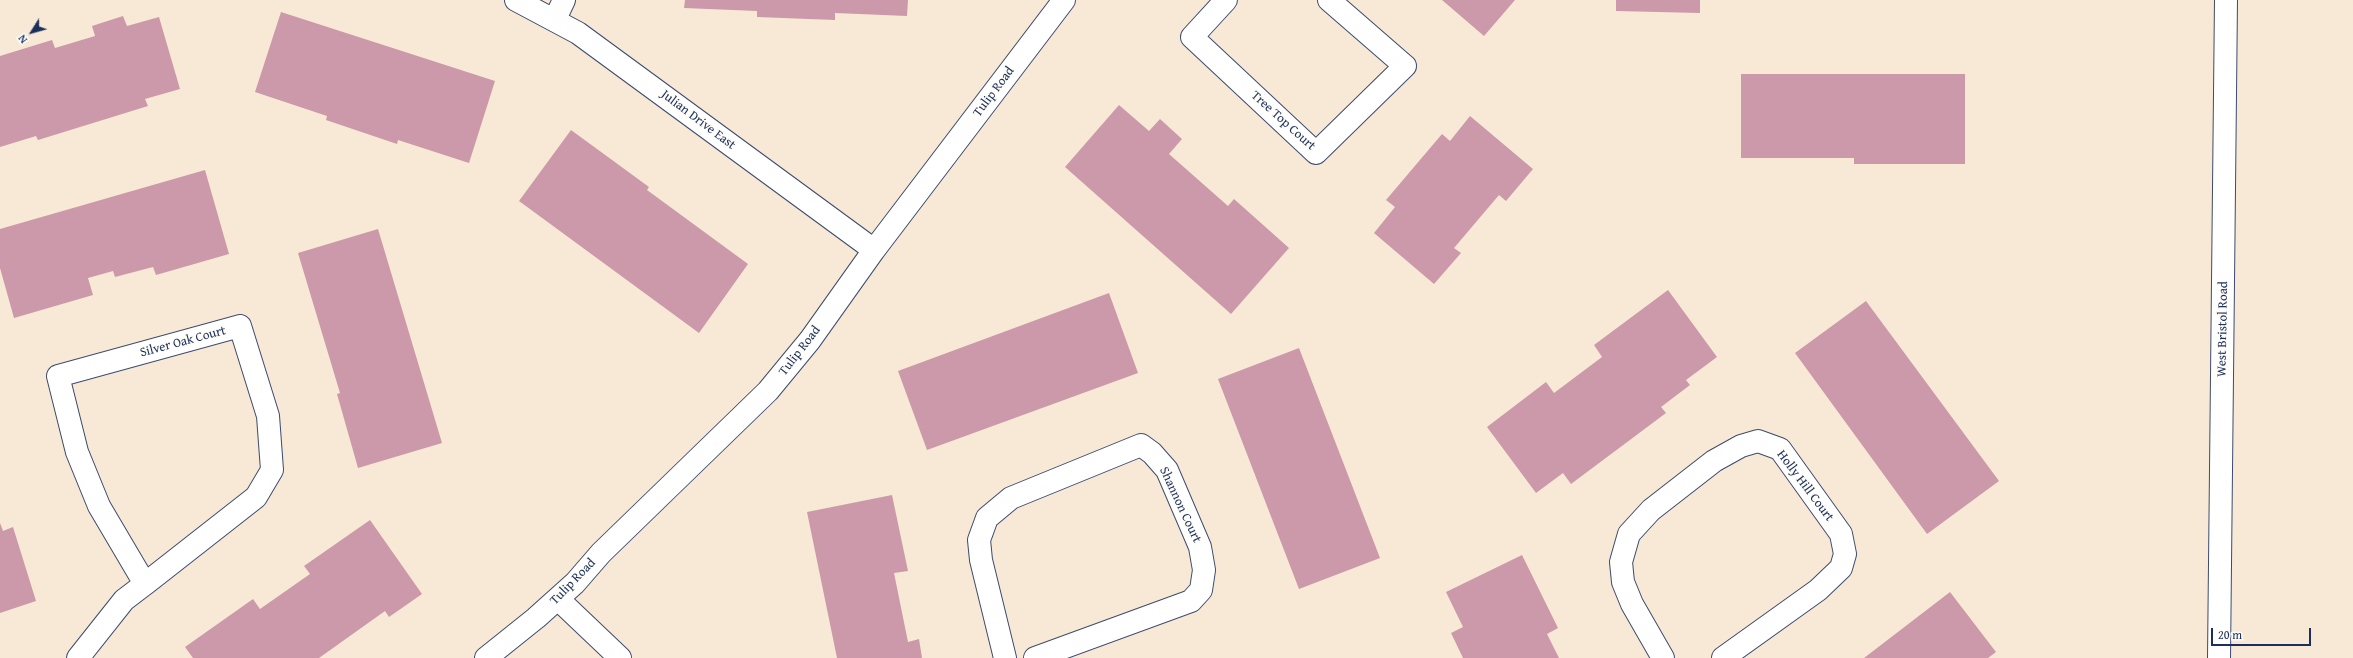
<!DOCTYPE html>
<html>
<head>
<meta charset="utf-8">
<style>
  body { margin:0 }
  #map { position:relative; width:2353px; height:658px; overflow:hidden; background:#f7e9d5; font-family:"Gentium Book Plus",serif }
  canvas { display:block }
  .north { position:absolute; left:12px; top:12px; width:40px; height:40px; -webkit-text-stroke:3px #fdfcf7; paint-order:stroke; rotate:233deg; font-size:11px; font-weight:700; line-height:16px; text-align:center; color:#1b2f5e }
  .north::after { content:''; display:block; margin:auto; width:14px; height:18px; background:#1b2f5e; clip-path:polygon(50% 0,100% 100%,50% 72%,0 100%) }
  .scale { position:absolute; left:2211px; top:628px; width:100px; height:18px; box-sizing:border-box; border:2px solid #1b2f5e; border-top:0; padding-left:5px; font-size:12px; line-height:14px; white-space:nowrap; color:#1b2f5e; -webkit-text-stroke:3px #fdfcf7; paint-order:stroke }
</style>
</head>
<body>
<div id="map">
<canvas width="2353" height="658"></canvas>
<div class="north">N</div>
<div class="scale">20 m</div>
</div>
<script>
const ctx = document.querySelector('canvas').getContext('2d');
ctx.lineJoin = 'round';
function fillPath(path, color) { ctx.fillStyle = color; ctx.fill(path, 'evenodd'); }
const shape = rows => new Path2D(rows.map(r => 'M' + r).join(''));
function stroke(path, color, width, dash) { ctx.strokeStyle = color; ctx.lineWidth = width; ctx.lineCap = dash ? 'butt' : 'round'; ctx.setLineDash(dash || []); ctx.stroke(path); }
function drawText(font, color, halo, rows, align = 'center') {
  ctx.font = font + ' "Gentium Book Plus",serif'; ctx.lineWidth = 3.5; ctx.setLineDash([]); ctx.textBaseline = 'middle'; ctx.strokeStyle = halo; ctx.fillStyle = color; for (const [text, x, y, turn = 0] of rows) {
    ctx.save(); ctx.translate(x, y); ctx.rotate((+turn || 0) * Math.PI / 180); ctx.textAlign = isNaN(turn) ? turn : align; if (halo) ctx.strokeText(text, 0, 0); ctx.fillText(text, 0, 0); ctx.restore();
  }
}
const building = shape([
  [685,0,908,0,907,16,835,13,835,20,757,17,757,11,684,8],
  [1442,0,1515,0,1484,36],
  [1616,0,1700,0,1700,13,1616,11],
  [281,12,495,81,469,163,398,140,397,144,326,120,327,116,255,92],
  [123,16,127,26,159,17,180,89,145,99,148,106,38,140,36,136,0,147,0,56,52,40,55,48,95,36,92,26],
  [1741,74,1965,74,1965,164,1854,164,1854,158,1741,158],
  [1119,105,1149,131,1160,119,1182,139,1169,154,1228,206,1234,199,1289,248,1231,314,1065,167],
  [1470,116,1533,169,1506,201,1499,195,1454,248,1461,253,1434,284,1374,233,1395,207,1386,200,1442,134,1450,141],
  [571,130,649,187,647,190,748,264,699,333,519,201],
  [205,170,229,254,156,275,153,267,115,277,113,271,88,278,93,295,14,318,0,268,0,229],
  [378,229,442,443,358,468,337,394,340,393,298,253],
  [1668,290,1717,357,1686,380,1690,385,1661,407,1666,413,1571,484,1563,473,1536,493,1487,427,1546,382,1554,393,1602,357,1594,345],
  [1109,293,1138,373,927,450,898,371],
  [1866,301,1999,481,1927,534,1795,353],
  [1299,348,1380,558,1299,589,1218,379],
  [892,495,908,571,894,573,908,642,919,639,922,658,837,658,807,512],
  [370,520,422,594,389,617,385,611,319,658,193,658,185,647,253,599,260,609,310,574,304,566],
  [0,523,3,531,13,527,36,601,0,613],
  [1522,555,1558,628,1547,634,1559,658,1463,658,1451,633,1463,627,1446,592],
  [1950,592,1996,652,1988,658,1864,658]
]);
const street = shape([
  [516,0,578,33,874,250],
  [1226,0,1192,37,1316,153,1405,66,1329,0],
  [555,19,564,0],
  [240,326,268,416,272,470,256,497,145,584,99,506,77,452,58,376,240,326],
  [558,599,620,658],
  [78,658,124,600,145,584],
  [486,658,536,618,575,583,601,553,768,391,810,340,874,250,1064,0],
  [1005,658,981,560,979,540,987,518,1011,498,1141,445,1152,453,1167,470,1200,547,1204,570,1201,590,1191,601,1035,658],
  [1663,658,1632,604,1623,582,1621,562,1629,534,1651,510,1714,461,1741,446,1758,441,1780,449,1841,534,1845,554,1841,568,1818,590,1723,658]
]);
const secondary = shape([
  [2219,658,2226,0]
]);
const streetNames = [
  ["Tulip Road",994,92,-53],
  ["Julian Drive East",698,120,37],
  ["Tree Top Court",1283,121,42],
  ["West Bristol Road",2223,329,-89],
  ["Silver Oak Court",183,342,-15],
  ["Tulip Road",800,351,-52],
  ["Holly Hill Court",1805,486,53],
  ["Shannon Court",1180,505,65],
  ["Tulip Road",573,582,-46]
];
fillPath(building, '#c9a');
stroke(street, '#3c4b70', 24);
stroke(secondary, '#3c4b70', 24);
stroke(street, '#fff', 22);
stroke(secondary, '#fff', 22);
drawText('13px', '#1b2f5e', '#fdfcf7', streetNames);
</script>
</body>
</html>
